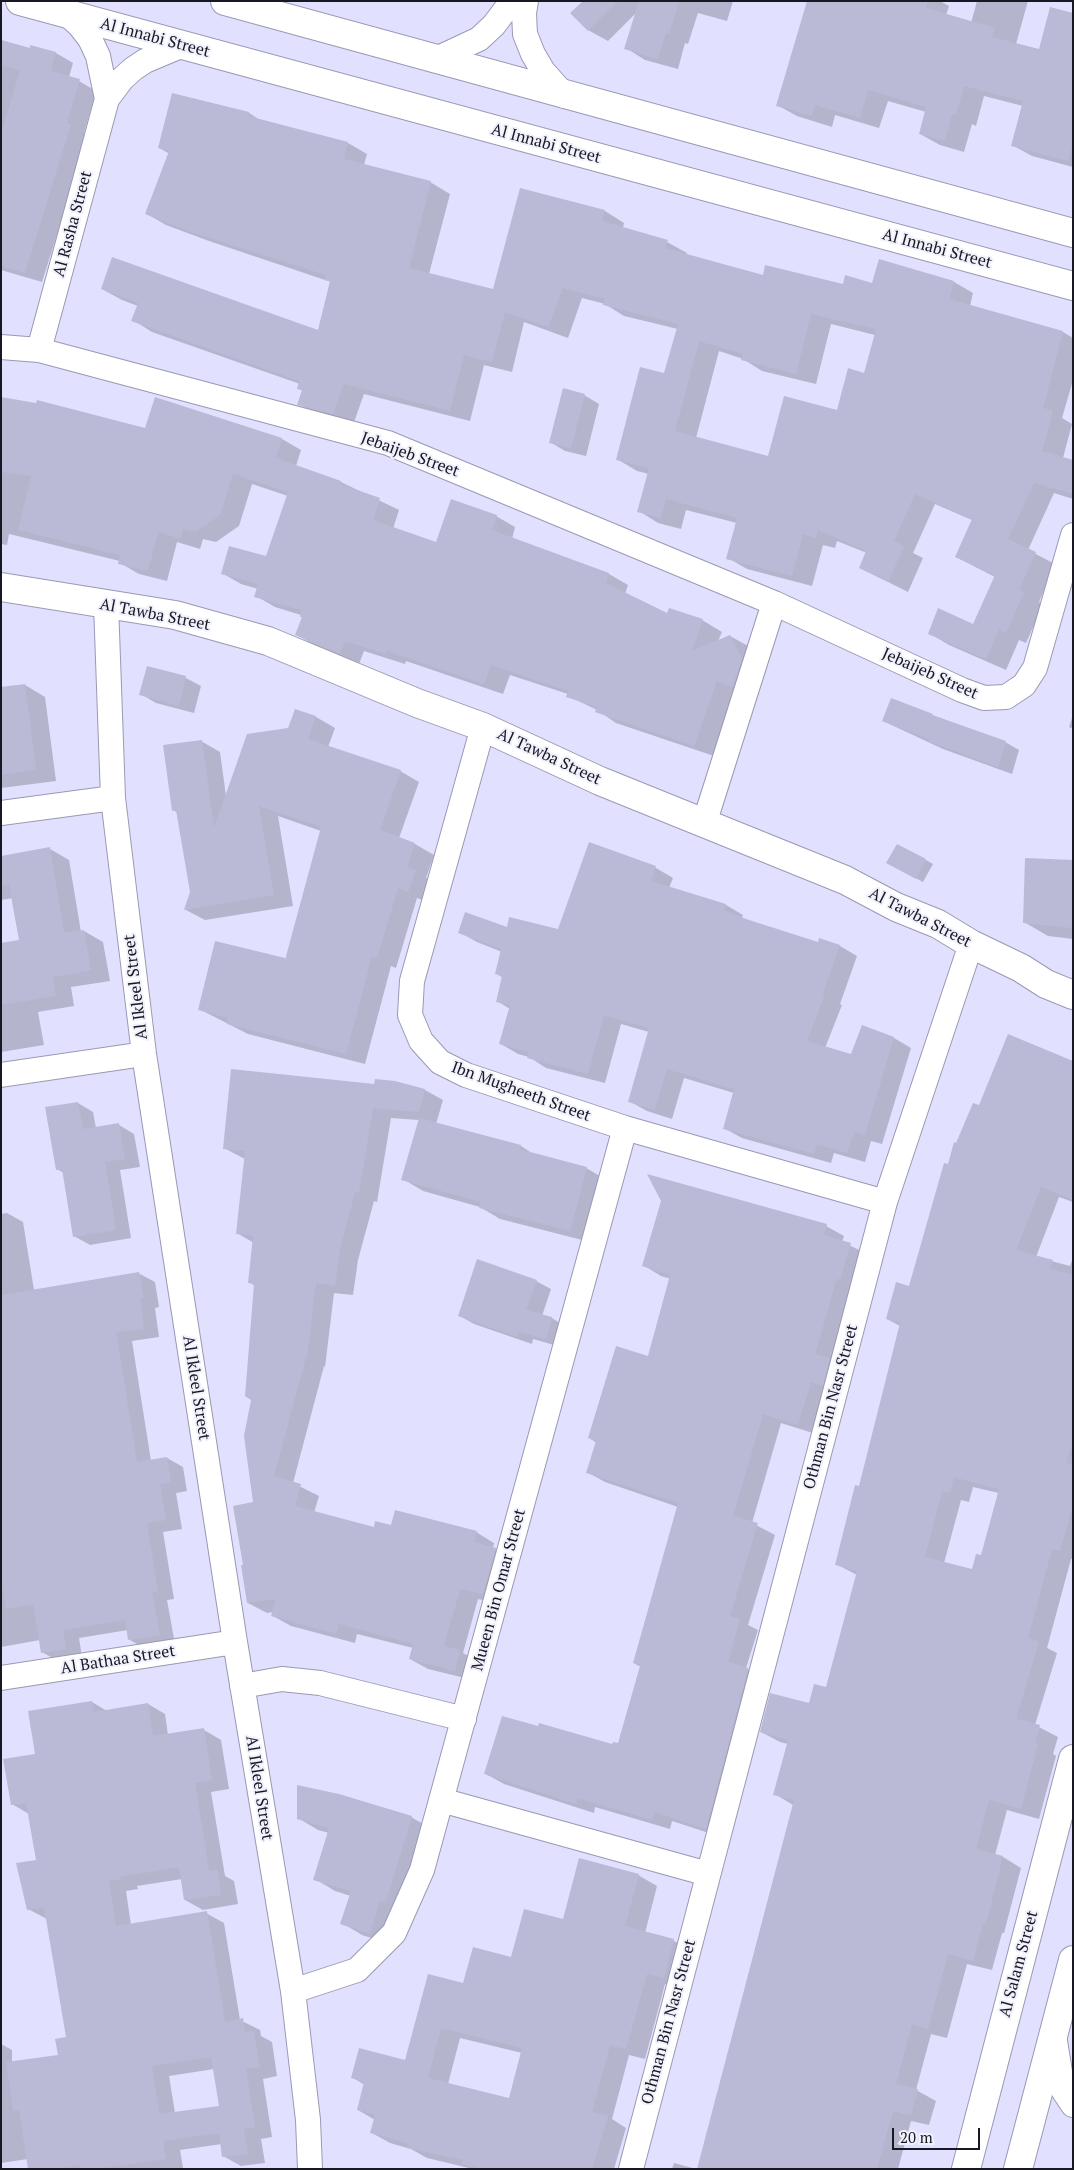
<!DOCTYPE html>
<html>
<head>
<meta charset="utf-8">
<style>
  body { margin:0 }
  #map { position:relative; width:1074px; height:2170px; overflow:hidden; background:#e1e1ff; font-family:"PT Serif",serif }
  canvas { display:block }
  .frame { position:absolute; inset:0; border:2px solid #181822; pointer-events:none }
  .scale { position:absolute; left:892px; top:2128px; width:88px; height:22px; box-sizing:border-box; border:2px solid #181822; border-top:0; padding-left:6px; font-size:15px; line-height:18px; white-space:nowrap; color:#181822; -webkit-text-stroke:4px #f0f1fc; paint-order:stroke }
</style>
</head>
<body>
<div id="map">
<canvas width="1074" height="2170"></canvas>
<div class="frame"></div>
<div class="scale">20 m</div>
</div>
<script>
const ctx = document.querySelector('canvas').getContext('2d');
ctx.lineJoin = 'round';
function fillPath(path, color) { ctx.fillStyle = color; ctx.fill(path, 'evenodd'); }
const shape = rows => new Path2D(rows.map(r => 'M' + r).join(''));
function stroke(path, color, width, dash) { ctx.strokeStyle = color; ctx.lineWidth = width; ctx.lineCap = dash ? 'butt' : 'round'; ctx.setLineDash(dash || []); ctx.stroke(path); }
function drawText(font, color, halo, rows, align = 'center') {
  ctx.font = font + ' "PT Serif",serif'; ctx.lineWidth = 4; ctx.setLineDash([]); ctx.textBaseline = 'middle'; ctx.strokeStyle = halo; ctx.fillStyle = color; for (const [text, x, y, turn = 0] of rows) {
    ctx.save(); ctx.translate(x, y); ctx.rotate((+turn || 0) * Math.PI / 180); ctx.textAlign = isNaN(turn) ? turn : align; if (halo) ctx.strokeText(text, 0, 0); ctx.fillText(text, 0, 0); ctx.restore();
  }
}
const shadow = shape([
  [584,1,733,1,727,21,698,13,688,44,685,43,678,69,645,60,626,48,636,13,608,41,588,30],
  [808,1,940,1,949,6,946,15,971,23,977,1,1028,1,1016,44,1039,51,1073,15,1073,167,1032,156,1012,145,1023,106,984,96,976,126,972,124,964,152,940,145,920,134,926,112,888,101,879,128,835,115,832,127,797,116,777,105],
  [1,40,31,49,56,53,73,63,69,77,79,81,96,91,84,133,88,136,42,282,1,270],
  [173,94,249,113,260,120,348,143,367,154,364,165,430,182,450,194,429,274,494,291,605,211,624,223,623,228,667,242,687,253,686,255,764,276,844,286,954,282,973,293,970,306,1063,332,1073,338,1073,380,1062,418,1072,424,1063,458,1073,461,1073,499,1054,493,1028,550,1055,564,1039,602,1043,605,1026,643,1019,640,1006,670,949,645,929,633,974,625,995,577,956,557,972,520,935,504,913,553,923,558,908,592,860,568,867,553,837,541,835,548,823,545,812,586,747,569,728,558,737,523,686,510,681,529,658,523,639,511,649,474,637,471,617,459,665,375,678,329,624,316,605,304,582,298,568,338,524,322,512,372,484,365,470,421,364,394,353,425,318,415,299,404,303,391,298,388,300,384,152,332,133,320,138,306,122,300,102,289,318,331,331,282,209,241,166,225,147,214,170,154,159,148],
  [831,324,875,335,865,374,837,411,769,457,696,438,719,351,743,359,762,371,816,384],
  [584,395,599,404,586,456,565,451,550,442],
  [155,398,282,439,301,450,296,466,341,482,399,510,393,529,437,544,496,516,515,527,512,539,609,574,628,585,625,594,668,615,702,620,722,632,718,641,730,636,750,647,714,756,616,723,597,710,568,696,568,694,510,675,503,694,406,661,405,664,364,651,359,664,316,646,297,635,304,617,301,615,275,607,256,596,258,589,241,584,222,573,267,557,288,496,252,484,239,526,216,542,203,539,200,549,177,542,167,581,139,574,120,563,120,561,9,534,7,545,1,544,1,399,146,430],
  [148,667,186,678,201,686,194,713,156,703,141,694],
  [25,685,45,697,56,781,1,788,1,688],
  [892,700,1005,742,1019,750,1012,774,943,749,883,721],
  [296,711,316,717,335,728,328,747,400,771,419,782,399,838,415,844,434,855,426,878,434,883,427,902,417,898,396,968,391,966,365,1064,248,1034,199,1009,285,960,287,961,321,831,278,816,293,906,205,920,186,910,191,892,178,813,173,810,201,741,220,752,226,796,289,730],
  [1073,715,1073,729,1069,727],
  [590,843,656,868,673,878,669,888,726,905,743,915,741,919,819,943,820,939,840,946,857,956,840,1004,842,1005,825,1048,852,1055,863,1027,894,1038,911,1048,882,1144,871,1141,865,1162,834,1153,831,1163,742,1138,724,1128,734,1093,684,1078,672,1119,647,1111,629,1101,649,1032,621,1024,605,1083,546,1068,529,1057,518,1054,501,1044,510,1009,497,1001,503,978,497,974,502,952,477,942,459,932,508,928,559,930],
  [50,849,69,860,81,932,84,931,103,942,110,981,71,987,74,1006,38,1012,44,1045,1,1052,1,945,20,942,13,898,1,900,1,857],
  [926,860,933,864,923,882,895,867],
  [1073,862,1073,939,1048,936,1024,922],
  [1073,1062,1073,1202,1059,1197,1036,1257,1070,1266,1073,1258,1073,1559,1071,1559,1047,1648,1057,1653,1035,1725,1058,1737,1053,1754,1056,1756,1039,1819,1007,1810,995,1855,1003,1857,1021,1868,1004,1933,1002,1933,992,1970,967,1964,947,2038,931,2034,916,2090,936,2101,929,2125,911,2121,898,2169,698,2169,793,1805,775,1794,788,1744,780,1742,761,1732,810,1704,827,1688,857,1575,836,1564,860,1488,900,1326,887,1319,910,1287,957,1144,979,1107],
  [973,1487,999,1493,982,1557,973,1571,944,1563,961,1500,969,1502],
  [425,1090,443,1100,436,1124,521,1146,535,1155,586,1168,607,1180,590,1242,500,1219,480,1207,423,1191,403,1179,419,1120,391,1118,377,1202,374,1201,358,1260,353,1295,334,1293,325,1367,324,1366,293,1483,319,1496,314,1513,375,1529,392,1526,476,1532,494,1543,493,1548,514,1559,501,1604,478,1599,463,1653,478,1661,473,1680,428,1669,410,1659,413,1648,357,1634,355,1643,291,1626,273,1616,274,1612,267,1613,248,1603,245,1566,254,1503,252,1399,255,1286,249,1282,254,1243,237,1233,245,1159,224,1148],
  [78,1103,93,1112,96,1128,119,1125,134,1134,140,1167,120,1170,131,1238,90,1245,74,1236,64,1173,57,1169],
  [7,1213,23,1222,34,1290,138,1273,155,1282,159,1307,155,1308,159,1337,132,1341,151,1461,167,1458,183,1467,187,1491,176,1493,182,1529,163,1532,174,1599,167,1600,175,1644,146,1649,130,1640,128,1630,79,1638,82,1657,58,1661,42,1652,40,1640,1,1647,1,1214],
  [826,1226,844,1236,842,1242,868,1254,816,1434,781,1423,752,1523,775,1535,748,1625,758,1630,746,1668,766,1679,724,1838,672,1821,670,1829,595,1807,594,1813,504,1784,486,1774,619,1745,641,1667,634,1663,678,1507,605,1482,587,1472,597,1443,589,1438,648,1357,671,1279,661,1276,643,1265],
  [536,1281,551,1289,542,1316,552,1318,566,1327,561,1347,533,1339,532,1344,474,1324,460,1316],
  [92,1702,107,1711,148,1704,165,1714,168,1735,204,1730,221,1740,229,1789,211,1792,225,1876,234,1881,238,1904,203,1910,185,1900,182,1879,137,1886,138,1889,126,1891,131,1925,206,1913,224,1923,240,2020,260,2030,261,2036,272,2042,277,2076,263,2079,272,2137,261,2139,265,2163,241,2166,223,2156,222,2144,180,2150,183,2168,178,2169,29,2169,28,2159,1,2163,1,2044,12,2050,12,2062,59,2056,67,2038,47,1919,28,1909,37,1861,29,1814,12,1804,36,1755],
  [214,2069,220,2107,175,2113,169,2076],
  [411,1817,432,1829,390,1944,362,1935,342,1923,351,1896,335,1891,315,1879,329,1833,318,1830,298,1818],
  [638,1875,657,1886,645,1933,674,1941,692,1951,683,1988,665,1984,645,2059,629,2055,612,2119,626,2128,614,2169,473,2169,427,2158,411,2149,390,2143,372,2133,375,2120,358,2110,365,2085,353,2078,406,2062,464,1985,512,1958,564,1921],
  [460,2038,522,2053,510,2099,448,2084],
  [674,2163,696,2169,672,2169]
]);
const building = shape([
  [583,1,618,1,588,31,570,13],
  [639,1,679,1,669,34,666,33,658,59,624,49],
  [807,1,928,1,926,8,995,28,992,37,1039,49,1050,7,1073,13,1073,144,1068,161,1011,146,1023,101,964,86,956,115,952,114,945,141,919,134,926,107,868,90,860,118,815,105,812,116,776,106],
  [1,40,30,48,30,45,56,52,51,71,80,79,67,123,71,124,25,273,1,266,1,134,20,70,1,65],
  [172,93,249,112,248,116,348,142,344,159,431,181,409,268,493,289,520,188,605,210,602,221,668,240,665,248,763,275,765,265,843,284,845,275,872,283,879,259,954,281,949,299,1063,331,1043,408,1053,411,1042,451,1073,460,1073,494,1034,483,1008,539,1036,552,1019,590,1024,592,1006,633,999,629,986,659,928,634,938,608,973,624,995,575,955,557,972,519,915,494,894,541,904,546,888,582,859,568,866,551,818,530,816,538,803,534,792,576,726,559,737,518,666,499,661,518,637,512,649,468,616,460,640,367,664,373,678,324,603,305,605,299,563,288,548,327,505,312,492,362,464,355,450,411,344,384,333,414,297,405,302,390,297,389,299,381,131,321,138,303,101,289,112,257,318,330,330,281,324,280,326,275,188,231,145,214,169,151,158,148],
  [811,314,876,329,864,373,848,368,837,410,784,396,768,456,675,431,699,341,743,354,741,360,796,374],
  [563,388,585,394,571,448,549,443],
  [1,397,36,403,37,400,145,428,155,397,282,438,276,458,341,481,340,484,380,498,373,520,436,542,451,499,497,515,492,530,609,573,606,583,667,613,669,608,703,619,692,651,730,635,742,659,732,687,717,681,694,746,595,712,597,707,566,697,568,691,491,665,484,684,387,651,386,654,345,641,340,654,295,635,302,617,300,617,301,610,254,597,258,584,221,574,229,546,266,556,288,492,233,474,220,515,196,532,183,529,181,539,158,532,148,571,118,564,120,555,18,530,31,476,1,472],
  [147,666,186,676,179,706,139,695],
  [25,684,36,770,1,775,1,687],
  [891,698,933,714,932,715,1006,741,998,767,928,741,929,739,882,721],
  [295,709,316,716,308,739,401,770,380,830,415,843,407,867,416,870,408,892,398,888,377,958,372,956,346,1054,227,1024,228,1018,198,1010,215,941,285,958,285,960,321,827,259,806,274,895,184,910,190,892,176,810,172,811,163,745,202,740,214,828,247,734,288,728],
  [589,842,656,866,651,881,726,904,724,910,746,919,818,942,819,938,840,945,823,993,825,994,807,1041,851,1054,862,1025,894,1037,865,1135,854,1132,847,1153,817,1144,814,1154,723,1129,734,1089,667,1069,655,1110,628,1102,649,1028,604,1015,588,1074,527,1058,529,1052,499,1044,510,1005,496,1002,502,976,495,974,501,949,458,933,465,912,507,927,509,917,558,929],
  [897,844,926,859,916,879,886,863],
  [50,847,64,933,84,930,91,970,53,977,56,996,1,1005,1,943,19,940,9,885,1,886,1,856],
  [1025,858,1073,860,1073,928,1023,923],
  [1008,1034,1073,1061,1073,1200,1041,1187,1016,1250,1053,1260,1050,1269,1073,1275,1073,1442,1066,1463,1073,1465,1073,1505,1060,1551,1052,1549,1028,1638,1039,1642,1016,1719,1040,1725,1035,1743,1038,1744,1021,1809,989,1800,976,1849,1003,1856,986,1924,983,1923,973,1961,948,1954,928,2029,912,2024,896,2084,918,2089,911,2116,893,2111,877,2169,697,2169,794,1800,773,1795,788,1740,760,1732,770,1693,809,1703,814,1684,826,1687,857,1571,835,1565,855,1485,859,1486,900,1323,886,1319,896,1282,909,1286,944,1163,948,1164,954,1142,956,1143,973,1103,979,1105],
  [954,1477,999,1489,981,1555,976,1554,972,1569,925,1557,942,1491,950,1493],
  [231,1069,374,1084,375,1079,395,1081,425,1089,419,1112,373,1108,359,1192,355,1192,340,1249,335,1286,316,1283,307,1357,306,1357,274,1476,301,1484,295,1506,374,1527,375,1521,391,1525,395,1510,477,1531,474,1542,496,1548,483,1594,460,1589,444,1646,460,1650,455,1671,409,1659,413,1644,339,1624,336,1634,271,1616,276,1599,247,1603,241,1565,243,1565,233,1506,253,1502,244,1436,251,1400,245,1396,254,1284,248,1283,253,1236,236,1234,245,1151,223,1149],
  [78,1102,83,1129,119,1123,125,1159,105,1162,116,1230,73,1237,62,1169,56,1170,45,1107],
  [419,1118,521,1145,519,1149,587,1167,570,1231,479,1208,481,1202,401,1180],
  [647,1174,827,1224,824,1235,851,1243,840,1280,837,1278,815,1354,830,1358,823,1386,811,1382,798,1425,763,1414,733,1516,758,1523,730,1616,740,1619,728,1662,748,1668,706,1829,654,1812,652,1820,577,1798,576,1804,484,1774,502,1716,538,1726,539,1723,612,1744,613,1742,618,1743,640,1666,633,1663,678,1503,586,1473,596,1441,588,1438,616,1346,648,1356,670,1275,642,1266,661,1201],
  [477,1259,537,1280,526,1310,552,1317,546,1339,519,1332,517,1337,458,1316],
  [139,1272,144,1298,140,1299,144,1329,116,1332,137,1462,167,1457,171,1482,160,1484,166,1520,147,1523,158,1591,152,1592,160,1635,128,1640,125,1620,63,1630,66,1649,41,1653,33,1604,6,1609,1,1579,1,1295],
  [92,1701,94,1712,148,1703,153,1736,204,1728,212,1780,195,1783,209,1871,217,1869,221,1895,184,1900,179,1867,120,1877,121,1879,109,1881,116,1926,207,1911,225,2022,243,2018,245,2032,254,2031,260,2067,246,2069,255,2127,244,2129,248,2154,222,2157,219,2133,163,2141,166,2159,94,2169,81,2169,80,2165,55,2169,28,2169,19,2110,13,2111,6,2062,58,2055,55,2039,66,2037,44,1907,27,1910,16,1863,36,1860,26,1803,11,1805,3,1759,35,1754,28,1711],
  [211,2057,219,2106,159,2114,152,2066],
  [297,1785,339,1794,412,1816,386,1902,380,1900,370,1934,340,1924,351,1891,313,1880,329,1828,297,1819],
  [579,1858,639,1874,625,1926,674,1939,664,1978,647,1974,626,2049,610,2045,592,2112,608,2116,592,2169,482,2169,462,2164,463,2160,407,2148,408,2143,370,2133,375,2115,357,2110,364,2082,351,2078,359,2048,405,2060,428,1974,463,1983,473,1947,511,1957,524,1909,563,1919],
  [441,2028,522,2048,509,2098,428,2078]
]);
const minor = shape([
  [526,1,524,13,525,34,533,54,543,71,565,96],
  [67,14,80,26,90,39,98,56,107,99],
  [434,60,479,39,494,25,512,1],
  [1,347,39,350,388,443,774,603,962,690,984,698,1006,697,1024,685,1035,668,1073,535],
  [39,350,107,99,122,79,133,69,145,61,183,45],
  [106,604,113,798,144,1054,235,1642,293,1991,308,2120,310,2169],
  [483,727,412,981,410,1015,421,1041,440,1062,466,1075,625,1128,885,1202],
  [1,813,113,798],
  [704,824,774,603],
  [1,1075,144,1054],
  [1,1678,235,1642],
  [242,1686,282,1679,320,1683,464,1719],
  [441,1800,708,1874],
  [293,1991,357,1970,394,1933,422,1870,625,1128],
  [1054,2035,1063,2090,1073,2105],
  [631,2169,885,1202,971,944]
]);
const tertiary = shape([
  [20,1,1073,286],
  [225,1,1073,233],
  [1,587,175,615,268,641,417,703,483,727,600,781,845,880,896,907,938,924,971,944,1021,968,1046,984,1073,995]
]);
const secondary = shape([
  [966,2169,1073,1759],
  [1018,2169,1073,1960]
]);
const streetNames = [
  ["Al Innabi Street",155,38,15],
  ["Al Innabi Street",546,144,15],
  ["Al Rasha Street",73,224,-75],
  ["Al Innabi Street",937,249,15],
  ["Jebaijeb Street",410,455,20],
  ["Al Tawba Street",155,615,11],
  ["Jebaijeb Street",930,674,24],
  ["Al Tawba Street",549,757,25],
  ["Al Tawba Street",920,918,27],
  ["Al Ikleel Street",136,987,-97],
  ["Ibn Mugheeth Street",521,1092,20],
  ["Al Ikleel Street",196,1388,81],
  ["Othman Bin Nasr Street",831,1407,-75],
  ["Mueen Bin Omar Street",499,1590,-75],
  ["Al Bathaa Street",118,1660,-9],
  ["Al Ikleel Street",259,1788,81],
  ["Al Salam Street",1019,1964,-75],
  ["Othman Bin Nasr Street",669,2022,-75]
];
fillPath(shadow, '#0003');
fillPath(building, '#babad6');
stroke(minor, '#9999b4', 26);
stroke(tertiary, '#9999b4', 30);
stroke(secondary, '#9999b4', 30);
stroke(minor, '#fff', 24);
stroke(tertiary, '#fff', 28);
stroke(secondary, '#fff', 28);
drawText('16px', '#181822', '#f0f1fc', streetNames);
</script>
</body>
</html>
